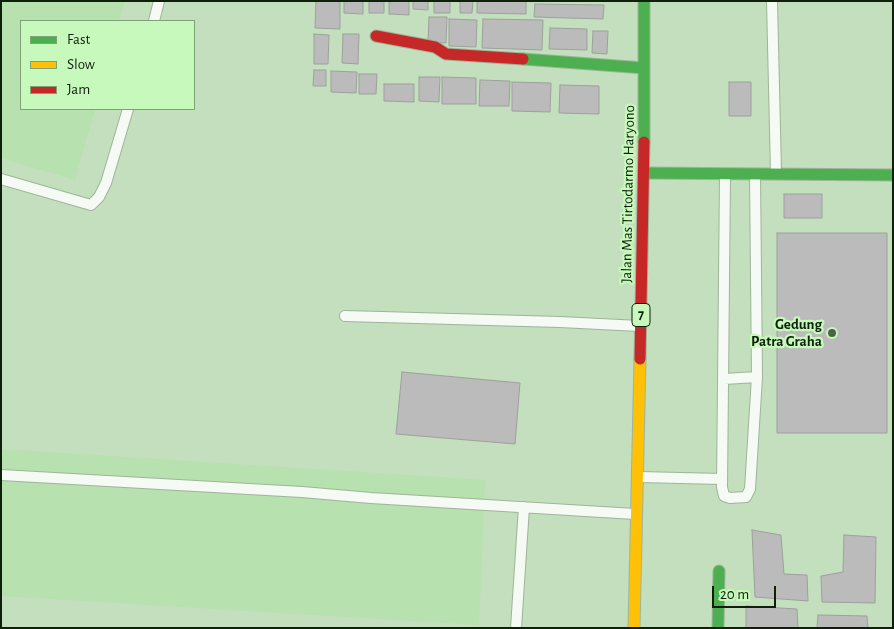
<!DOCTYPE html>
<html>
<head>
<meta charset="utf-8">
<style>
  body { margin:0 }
  #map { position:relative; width:894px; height:629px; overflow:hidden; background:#c3dfbd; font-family:"Alegreya Sans",sans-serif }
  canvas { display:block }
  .frame { position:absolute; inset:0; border:2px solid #0e200a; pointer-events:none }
  .legend { position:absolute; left:20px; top:20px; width:175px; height:90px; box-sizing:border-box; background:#c8f9bc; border:1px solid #7ea275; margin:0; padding:6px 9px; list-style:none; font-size:15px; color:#0e200a }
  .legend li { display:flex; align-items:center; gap:10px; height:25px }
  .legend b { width:25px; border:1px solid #7ea275 }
  .scale { position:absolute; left:712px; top:586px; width:64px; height:22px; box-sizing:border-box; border:2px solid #0e200a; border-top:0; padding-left:6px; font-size:15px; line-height:18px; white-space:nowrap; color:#0e200a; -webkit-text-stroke:4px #c8f9bc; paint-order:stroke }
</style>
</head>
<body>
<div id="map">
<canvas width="894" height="629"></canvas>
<div class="frame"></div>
<ul class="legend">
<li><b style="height:6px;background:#4caf50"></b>Fast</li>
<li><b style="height:6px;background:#ffc107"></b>Slow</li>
<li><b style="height:6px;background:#c62828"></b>Jam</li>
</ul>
<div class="scale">20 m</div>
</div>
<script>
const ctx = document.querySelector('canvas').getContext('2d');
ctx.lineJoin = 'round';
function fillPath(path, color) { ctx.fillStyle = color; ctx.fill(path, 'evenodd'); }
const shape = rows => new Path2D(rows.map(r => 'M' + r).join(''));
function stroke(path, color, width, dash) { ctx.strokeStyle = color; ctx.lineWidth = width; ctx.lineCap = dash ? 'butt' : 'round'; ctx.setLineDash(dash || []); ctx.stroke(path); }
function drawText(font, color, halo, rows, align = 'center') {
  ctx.font = font + ' "Alegreya Sans",sans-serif'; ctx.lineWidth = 4.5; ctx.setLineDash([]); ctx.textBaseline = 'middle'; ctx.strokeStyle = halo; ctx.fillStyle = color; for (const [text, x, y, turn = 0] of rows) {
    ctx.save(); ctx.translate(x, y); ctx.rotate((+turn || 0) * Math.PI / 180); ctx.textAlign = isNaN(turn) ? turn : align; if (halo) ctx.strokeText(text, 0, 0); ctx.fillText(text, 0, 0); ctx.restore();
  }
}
const built = shape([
  [1,1,125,1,119,21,21,21,21,109,95,109,75,180,1,158],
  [1,449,485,480,479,625,1,596]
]);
const building = shape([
  [316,1,340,1,340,29,315,28,316,1],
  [344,1,363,1,363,14,344,13,344,1],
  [369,1,384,1,384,13,369,13,369,1],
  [389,1,409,1,409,15,389,14,389,1],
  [413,1,428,1,428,10,413,9,413,1],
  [434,1,450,1,450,13,434,13,434,1],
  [460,1,473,1,472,13,460,13,460,1],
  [477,1,526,1,526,14,477,13,477,1],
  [535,4,604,5,603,19,534,17,535,4],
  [429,17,447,17,446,43,428,42,429,17],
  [449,19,477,20,476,47,449,46,449,19],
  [483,19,543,20,542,50,482,48,483,19],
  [550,28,587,29,587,50,549,49,550,28],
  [593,31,608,31,607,54,592,53,593,31],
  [314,34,329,35,328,64,314,64,314,34],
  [343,34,359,34,358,64,342,63,343,34],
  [314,70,326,70,326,86,313,86,314,70],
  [331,71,357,72,356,93,331,92,331,71],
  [359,74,377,74,376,94,359,94,359,74],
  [419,77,440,77,439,102,419,101,419,77],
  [442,77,476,78,476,104,442,104,442,77],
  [480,80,510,81,509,106,479,106,480,80],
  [512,82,551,83,550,112,512,111,512,82],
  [729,82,751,82,751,116,729,116,729,82],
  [384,84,414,84,414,102,384,101,384,84],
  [560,85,599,86,599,114,559,113,560,85],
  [784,194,822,194,822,218,784,218,784,194],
  [777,233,887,233,887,433,777,433,777,233],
  [402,372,520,383,515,444,396,434,402,372],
  [752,530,781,535,784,574,807,575,808,601,755,597,752,530],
  [844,535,876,537,875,603,822,602,821,576,843,572,844,535],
  [746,606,797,609,798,628,746,628,746,606],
  [818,615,867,616,868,628,817,628,818,615]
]);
const lane = shape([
  [772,1,776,173],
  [154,21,159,1],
  [725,175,722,487,724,496,730,498,746,497,750,489,757,377,755,174],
  [1,179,91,205,99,197,106,183,128,109],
  [345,316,560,322,640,326],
  [724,379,757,377],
  [1,475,302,492,371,498,635,514],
  [639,477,722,479],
  [516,628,524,507]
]);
const fast = shape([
  [644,1,644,142],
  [523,59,644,68],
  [644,173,893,175],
  [718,628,719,571]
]);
const slow = shape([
  [634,628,640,359]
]);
const jam = shape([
  [376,36,435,47,446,54,523,59],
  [640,359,644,142]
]);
const markers = [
  [832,333,5,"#4d6349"]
];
const shields = [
  [641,315,18]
];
const shieldNames = [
  ["7",641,315]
];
const streetNames = [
  ["Jalan Mas Tirtodarmo Haryono",628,194,-89]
];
const poiNames = [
  ["Gedung",822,324],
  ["Patra Graha",822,341]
];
fillPath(built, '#b7e1ae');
fillPath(building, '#bbb');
stroke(building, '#9ca19b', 1);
stroke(lane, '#9fb49a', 12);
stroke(fast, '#9fb49a', 13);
stroke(slow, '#9fb49a', 13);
stroke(jam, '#9fb49a', 13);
stroke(lane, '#f6faf5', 10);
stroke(fast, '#4caf50', 11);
stroke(slow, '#ffc107', 11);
stroke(jam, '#c62828', 11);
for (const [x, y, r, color] of markers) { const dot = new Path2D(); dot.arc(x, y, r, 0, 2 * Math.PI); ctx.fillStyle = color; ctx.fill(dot); stroke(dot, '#c8f9bc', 2); }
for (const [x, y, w] of shields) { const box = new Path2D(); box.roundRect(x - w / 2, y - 11.5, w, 23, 4); ctx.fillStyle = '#c8f9bc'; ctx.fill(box); stroke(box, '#0e200a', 1); }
drawText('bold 14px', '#0e200a', null, shieldNames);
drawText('15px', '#0e200a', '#c8f9bc', streetNames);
drawText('bold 15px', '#0e200a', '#c8f9bc', poiNames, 'right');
</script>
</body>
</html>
